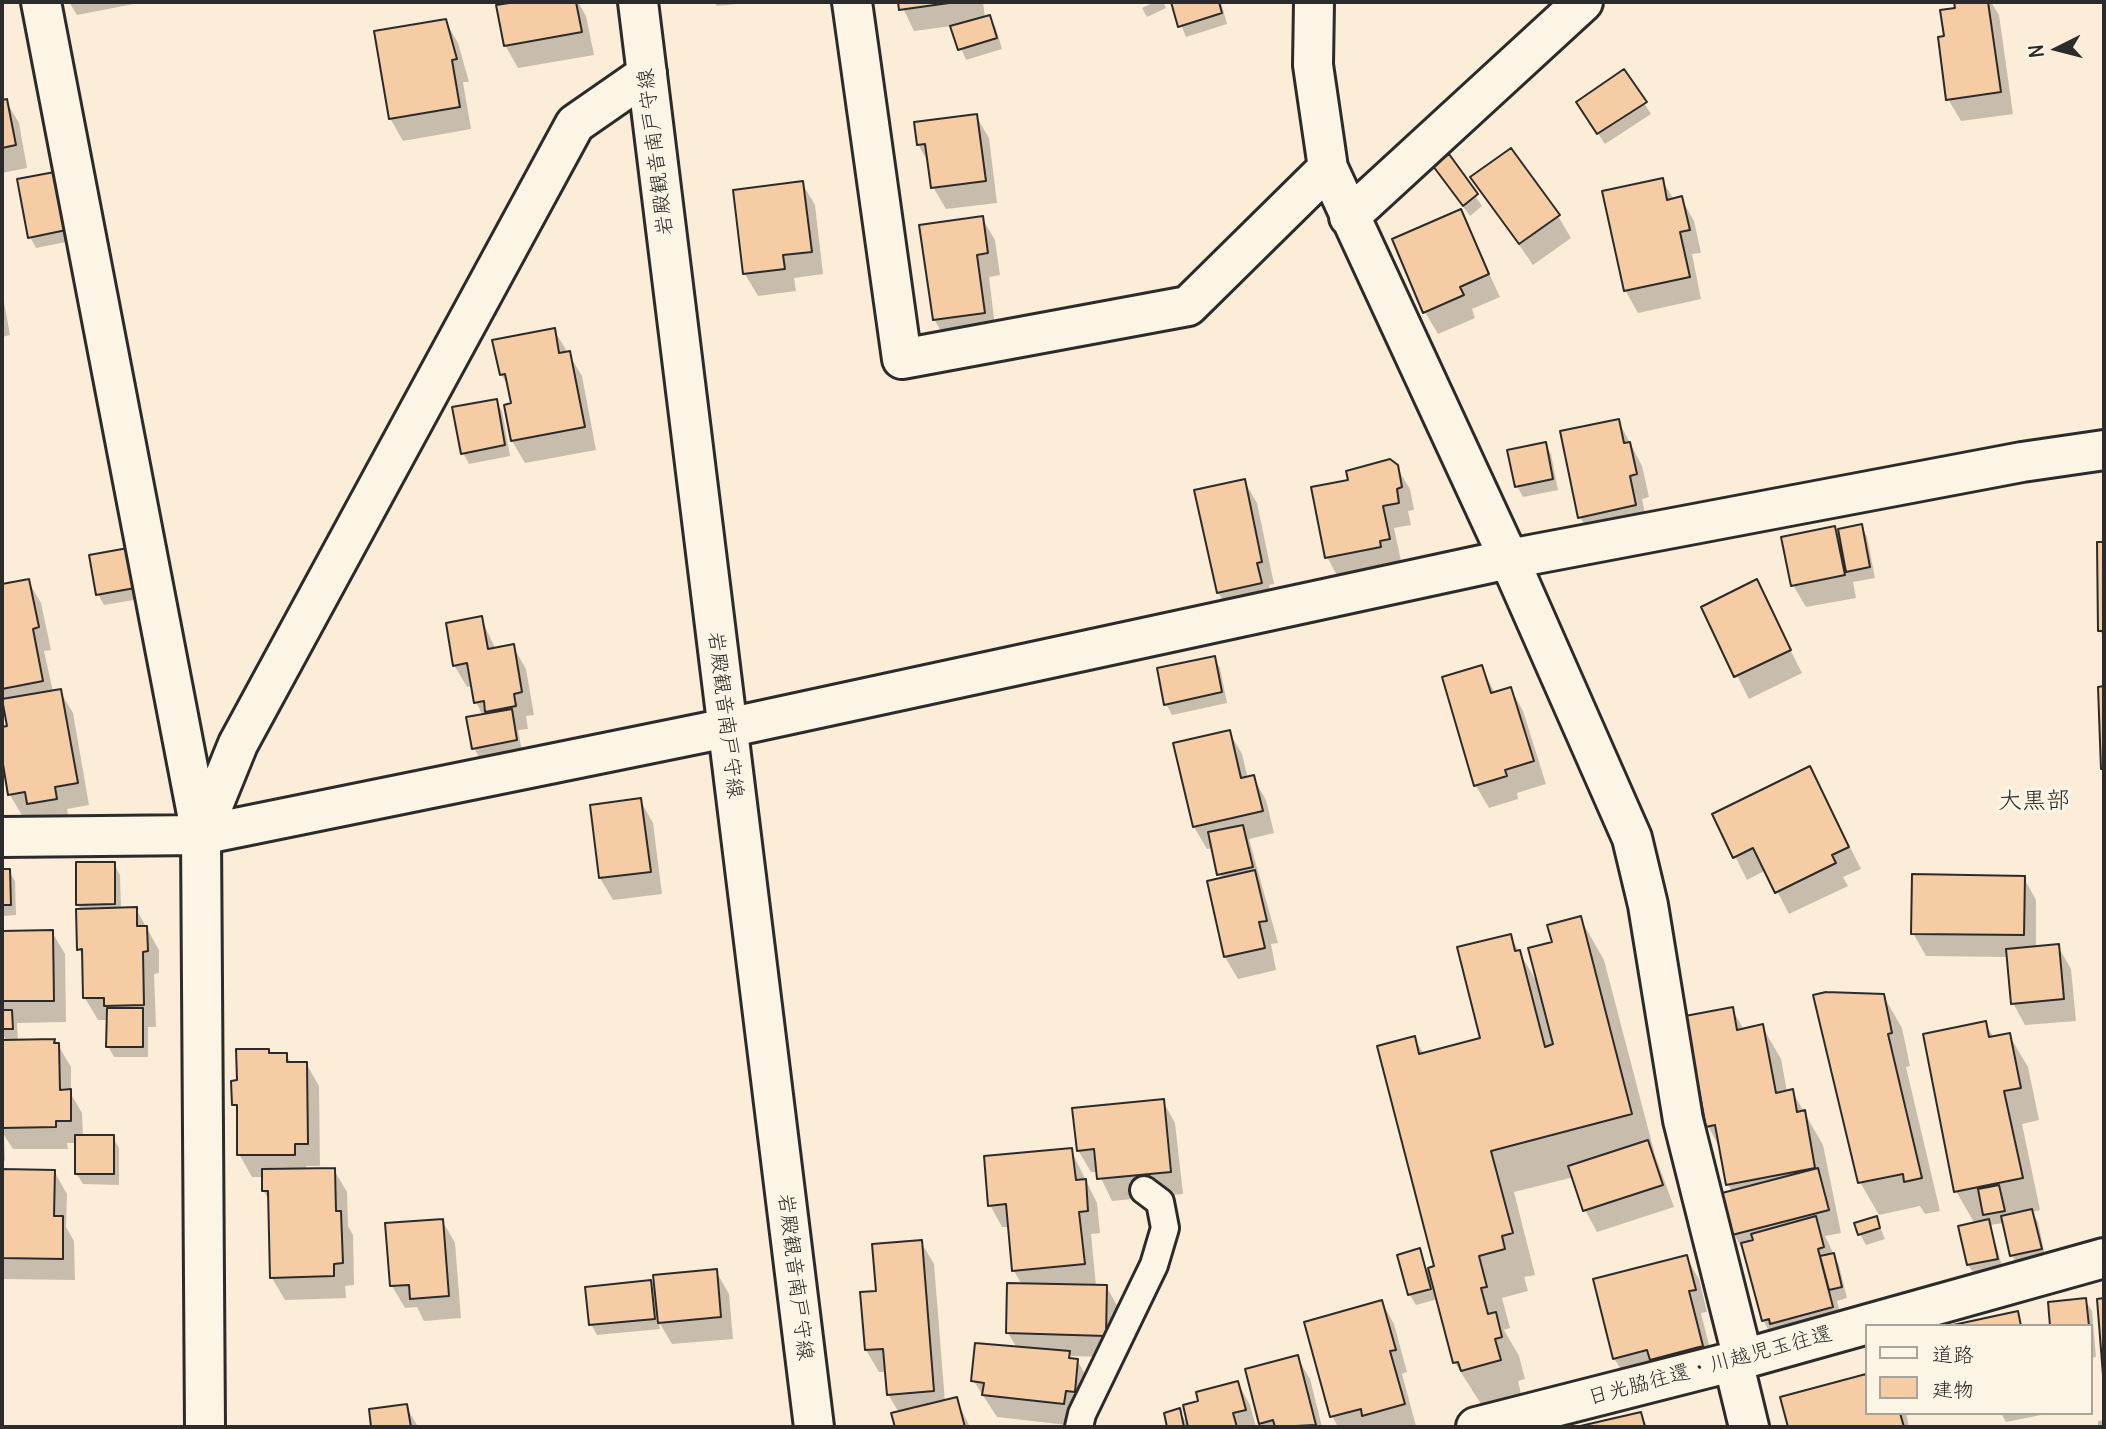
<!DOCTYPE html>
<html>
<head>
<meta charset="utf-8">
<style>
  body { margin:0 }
  #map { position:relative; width:2106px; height:1429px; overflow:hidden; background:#fbedd8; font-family:Delius,"Klee One",sans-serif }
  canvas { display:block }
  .frame { position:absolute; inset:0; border:4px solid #2b2b2b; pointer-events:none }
  .legend { position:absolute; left:1865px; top:1324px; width:228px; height:91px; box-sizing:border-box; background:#fcf5e5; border:2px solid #a8a49b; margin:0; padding:9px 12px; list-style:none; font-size:21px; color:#2b2b2b }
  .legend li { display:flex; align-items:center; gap:14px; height:35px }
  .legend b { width:35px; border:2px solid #a8a49b }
  .north { position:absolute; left:2022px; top:14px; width:70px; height:70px; -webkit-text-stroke:5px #fcf5e5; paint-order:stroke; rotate:264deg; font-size:19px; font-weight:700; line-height:28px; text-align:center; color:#2b2b2b }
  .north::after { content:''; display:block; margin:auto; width:24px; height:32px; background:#2b2b2b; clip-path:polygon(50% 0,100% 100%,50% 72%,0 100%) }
</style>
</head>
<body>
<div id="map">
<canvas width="2106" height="1429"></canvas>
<div class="frame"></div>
<ul class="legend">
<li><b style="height:9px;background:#fcf5e5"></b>道路</li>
<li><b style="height:19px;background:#f5cca4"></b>建物</li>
</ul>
<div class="north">N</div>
</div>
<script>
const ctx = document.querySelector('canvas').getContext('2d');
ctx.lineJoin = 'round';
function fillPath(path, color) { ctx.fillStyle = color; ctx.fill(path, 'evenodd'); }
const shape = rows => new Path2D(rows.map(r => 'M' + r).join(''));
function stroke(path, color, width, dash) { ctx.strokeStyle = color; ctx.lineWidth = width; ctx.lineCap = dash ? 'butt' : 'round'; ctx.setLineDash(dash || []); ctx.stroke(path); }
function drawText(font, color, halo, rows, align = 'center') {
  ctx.font = font + ' Delius,"Klee One",sans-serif'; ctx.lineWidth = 7; ctx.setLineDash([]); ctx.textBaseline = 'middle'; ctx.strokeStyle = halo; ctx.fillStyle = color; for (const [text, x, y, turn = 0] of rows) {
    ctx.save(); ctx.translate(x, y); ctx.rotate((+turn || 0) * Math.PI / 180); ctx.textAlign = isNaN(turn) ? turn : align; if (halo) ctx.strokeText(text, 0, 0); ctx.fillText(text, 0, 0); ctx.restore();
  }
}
const shadow = shape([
  [69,2,144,2,77,15],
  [526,2,578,2,586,16,594,55,518,68,505,45,498,7],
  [714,2,755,2,717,6],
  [900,2,983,2,985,18,990,17,996,28,1002,49,966,60,952,26,914,31],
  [1155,2,1163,2,1166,8,1147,17,1142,8],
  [1172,2,1221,2,1227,24,1186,37],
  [1955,2,1991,2,1999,15,2013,114,1961,121,1948,99],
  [445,20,458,43,469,82,463,82,471,129,403,141,390,118],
  [1624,72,1651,114,1605,144,1584,113],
  [6,101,19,123,27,168,2,173,2,102],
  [976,116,989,138,997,203,946,209,933,187,929,164,918,144],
  [1448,156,1482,206,1470,216,1441,177],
  [1473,178,1558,216,1571,238,1533,265],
  [19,180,76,240,36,248,30,237],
  [1662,180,1674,200,1681,198,1694,221,1701,253,1692,254,1701,299,1638,313,1625,290],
  [802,183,815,205,823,274,794,278,796,291,758,296,745,274,735,191],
  [1460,211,1500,297,1472,309,1475,318,1438,334,1425,312],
  [982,218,995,240,1000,275,989,277,996,335,947,342,934,319],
  [2,291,10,335,2,337],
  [554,330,582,376,596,450,525,463,512,441,513,405,510,389,501,374],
  [496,401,502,411,510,456,469,464,463,453],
  [1618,420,1642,466,1649,497,1642,499,1648,527,1593,539,1580,517],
  [1545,444,1551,454,1558,490,1523,497,1517,486],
  [1396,466,1410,489,1414,510,1408,511,1411,525,1394,528,1401,561,1391,564,1393,569,1339,579,1327,557,1350,481],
  [1244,481,1257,503,1274,584,1269,585,1273,605,1231,614,1218,592],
  [1861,526,1867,537,1875,578,1853,582,1856,598,1806,607,1793,585,1834,528,1842,542],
  [2098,544,2104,544,2104,638,2100,631],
  [127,550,140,599,104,605,98,594],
  [28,581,41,603,51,650,44,651,53,692,60,691,73,713,89,805,67,809,69,821,41,826,35,815,23,817,10,795,2,748,2,728,9,727,6,713,2,713,2,586],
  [1756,582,1802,673,1749,699,1703,608],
  [481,618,496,650,513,646,526,669,534,715,526,716,528,729,518,730,522,751,480,759,474,748,483,716,476,702,473,686,467,687,454,665],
  [1214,658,1220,668,1227,703,1172,715,1166,704],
  [1481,667,1495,693,1511,689,1523,711,1546,784,1517,793,1518,799,1489,808,1476,786,1444,678],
  [1229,732,1242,754,1248,779,1253,777,1266,800,1274,833,1249,839,1278,943,1271,944,1276,970,1238,979,1225,957,1222,879,1213,848,1207,849,1194,827,1175,744],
  [1810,768,1861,869,1843,877,1848,886,1789,914,1766,870,1747,880,1714,814],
  [640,800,653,823,662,894,613,900,600,878,592,807],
  [114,864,120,875,121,909,136,909,159,950,159,973,154,974,156,1027,148,1027,148,1057,114,1057,108,1046,108,1020,98,1020,85,998,84,958,79,949,81,910,78,904],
  [2,871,9,871,15,881,16,915,2,916],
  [2024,878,2036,900,2036,948,2058,946,2071,969,2076,1021,2025,1025,2013,1003,2008,957,1926,956,1913,933],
  [1580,918,1604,960,1655,1155,1674,1207,1597,1232,1585,1210,1574,1177,1514,1192,1535,1275,1524,1277,1528,1291,1502,1298,1510,1328,1504,1330,1519,1356,1525,1379,1518,1381,1523,1402,1486,1412,1455,1363,1438,1299,1416,1305,1410,1295,1399,1256,1419,1251,1427,1270,1436,1267,1414,1038,1424,1054,1482,1039,1510,936,1538,984,1554,943],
  [52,932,65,954,66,1022,17,1023,18,1041,54,1040,58,1045,71,1067,71,1094,82,1113,83,1137,113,1137,119,1148,119,1185,83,1184,76,1173,77,1143,67,1143,68,1149,13,1149,4,1135,5,1161,2,1161,2,1042,7,1042,2,1033,2,1012,5,1012,2,1006,2,933],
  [1883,995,1902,1028,1910,1066,1906,1067,1940,1211,1925,1214,1920,1206,1879,1215,1860,1182],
  [1732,1009,1744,1030,1762,1026,1781,1059,1787,1092,1792,1091,1823,1145,1841,1233,1825,1236,1839,1265,1847,1298,1837,1301,1844,1329,1776,1343,1763,1320,1746,1256,1734,1234,1732,1192,1728,1184,1721,1150,1708,1126],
  [1985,1023,1994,1038,2009,1035,2028,1067,2039,1120,2022,1124,2040,1210,2032,1212,2038,1222,2046,1260,2018,1266,2012,1255,2004,1223,1990,1225,2003,1269,1975,1275,1968,1265,1975,1224,1956,1191],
  [268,1051,270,1055,286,1055,291,1063,306,1063,319,1086,320,1166,306,1166,307,1170,334,1170,347,1192,348,1226,353,1235,354,1285,345,1286,346,1298,285,1300,272,1278,270,1202,263,1190,264,1177,252,1177,239,1154,239,1113,234,1104,239,1082],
  [1163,1101,1175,1123,1183,1194,1112,1201,1098,1172,1091,1172,1078,1150],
  [1071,1150,1097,1203,1100,1233,1091,1234,1096,1286,1106,1286,1119,1309,1118,1357,1066,1356,1066,1359,1077,1360,1090,1383,1076,1426,997,1417,973,1380,1017,1348,1008,1333,1022,1285,1014,1271,1010,1227,1002,1227,990,1205],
  [2,1171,54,1171,67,1194,66,1227,74,1241,75,1280,2,1279],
  [1876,1218,1885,1239,1866,1245,1860,1234],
  [442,1220,455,1243,461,1318,424,1321,417,1307,405,1308,392,1286,387,1225],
  [921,1242,934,1264,945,1402,956,1399,970,1427,896,1427,893,1414,899,1413,888,1394,886,1372,879,1372,866,1350,878,1293],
  [1686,1257,1699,1279,1707,1312,1701,1313,1715,1369,1627,1380,1614,1358],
  [716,1271,729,1294,733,1339,672,1344,659,1322,660,1329,597,1335,591,1324,651,1282,657,1293],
  [2085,1300,2092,1311,2096,1357,2090,1358,2090,1326,2052,1326],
  [1382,1302,1394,1324,1407,1372,1402,1374,1416,1426,1338,1427,1332,1416],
  [1297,1357,1310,1379,1322,1427,1263,1427,1261,1423],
  [1866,1376,1866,1413,1906,1413,1909,1427,1790,1427,1783,1399],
  [1238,1383,1250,1405,1256,1427,1190,1427,1185,1406,1200,1402],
  [406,1406,418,1427,373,1427,371,1411],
  [1179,1410,1189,1427,1169,1427,1166,1414],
  [2001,1413,2046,1413,2046,1414,2006,1422],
  [1640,1414,1648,1427,1584,1427],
  [2104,1420,2104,1427,2098,1427,2098,1421]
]);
const building = shape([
  [516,2,576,2,582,32,504,46,496,5,516,2],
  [898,2,956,2,899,10,898,2],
  [1171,2,1219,2,1222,13,1178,27,1171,2],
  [1954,2,1988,2,2001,92,1946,100,1938,37,1944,36,1940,10,1955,8,1954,2],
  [990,15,997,38,958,50,950,26,990,15],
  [446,19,457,59,452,60,460,107,389,119,374,31,446,19],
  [1624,69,1647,102,1597,134,1576,102,1624,69],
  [7,99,16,145,2,148,2,100,7,99],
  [977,114,986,181,931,188,925,144,917,145,914,122,977,114],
  [1511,148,1560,215,1519,244,1470,177,1511,148],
  [1449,154,1478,194,1463,206,1433,166,1449,154],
  [60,171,71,229,28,238,17,179,60,171],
  [1663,178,1667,200,1682,196,1690,230,1680,232,1690,277,1624,291,1602,191,1663,178],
  [803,181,812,252,783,255,785,269,743,274,733,190,803,181],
  [1461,209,1489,274,1460,287,1464,295,1423,313,1392,239,1461,209],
  [983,216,988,253,977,255,985,313,933,320,919,225,983,216],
  [555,328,559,353,570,351,585,427,511,441,504,405,511,403,505,374,500,375,492,340,555,328],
  [497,399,505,445,461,454,452,407,497,399],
  [1619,419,1624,443,1630,442,1637,474,1630,476,1636,505,1578,518,1560,431,1619,419],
  [1546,442,1553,479,1515,487,1507,450,1546,442],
  [1390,459,1398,465,1402,487,1397,489,1399,503,1383,506,1390,539,1380,541,1381,547,1325,558,1311,487,1348,480,1346,471,1390,459],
  [1245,479,1262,562,1257,563,1262,583,1217,593,1194,490,1245,479],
  [1862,524,1870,567,1846,572,1838,529,1862,524],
  [1835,526,1845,575,1791,586,1781,537,1835,526],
  [2097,542,2104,542,2104,631,2098,631,2097,542],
  [128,548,135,588,96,595,89,555,128,548],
  [29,579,39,627,33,629,43,681,2,689,2,584,29,579],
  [1757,579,1791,650,1734,677,1701,607,1757,579],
  [482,616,488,649,514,644,522,692,514,694,516,706,485,712,484,701,474,703,467,663,453,666,446,623,482,616],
  [1215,656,1222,692,1164,705,1157,668,1215,656],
  [1482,665,1491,693,1511,687,1534,761,1505,770,1507,776,1474,786,1442,677,1482,665],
  [2104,686,2104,769,2101,769,2098,687,2104,686],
  [61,689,78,783,55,787,57,799,27,804,25,792,8,795,2,758,2,727,7,726,2,699,61,689],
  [512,709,517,740,472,749,466,717,512,709],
  [1230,730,1241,778,1254,775,1263,811,1193,827,1173,743,1230,730],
  [1810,766,1849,847,1832,855,1836,863,1775,893,1753,848,1733,858,1712,814,1810,766],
  [641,798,651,872,599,878,590,805,641,798],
  [1243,825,1253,867,1217,875,1208,832,1243,825],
  [76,862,115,862,115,904,76,905,76,862],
  [2,869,10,869,11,905,2,905,2,869],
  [1255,870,1267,921,1259,922,1265,948,1224,957,1207,881,1255,870],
  [1912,874,2025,876,2024,935,1911,934,1912,874],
  [137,907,137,926,147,926,148,951,143,952,144,1005,104,1006,104,998,83,998,82,949,77,950,76,909,137,907],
  [1581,916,1632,1114,1491,1151,1513,1233,1502,1236,1505,1249,1479,1256,1487,1287,1481,1288,1488,1314,1496,1312,1502,1337,1495,1339,1501,1360,1461,1371,1458,1362,1453,1363,1428,1268,1434,1266,1377,1046,1415,1036,1419,1054,1480,1038,1457,947,1511,934,1515,951,1520,950,1545,1047,1553,1044,1528,948,1552,942,1547,925,1581,916],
  [53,930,54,1001,2,1001,2,931,53,930],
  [2059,944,2064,999,2011,1004,2006,949,2059,944],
  [1826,992,1884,994,1892,1033,1888,1034,1922,1178,1904,1182,1903,1174,1858,1183,1813,995,1826,992],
  [1733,1007,1737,1030,1763,1024,1776,1093,1793,1089,1797,1112,1805,1110,1815,1168,1726,1185,1715,1125,1706,1127,1685,1016,1733,1007],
  [107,1008,143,1008,143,1047,106,1047,107,1008],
  [2,1010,12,1010,13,1029,2,1029,2,1010],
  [1986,1021,1989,1037,2010,1033,2021,1088,2004,1091,2023,1178,1954,1192,1923,1034,1986,1021],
  [55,1039,54,1043,59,1043,60,1090,71,1089,71,1121,56,1121,56,1127,2,1128,2,1040,55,1039],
  [236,1049,269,1049,269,1053,287,1053,287,1062,307,1062,308,1144,295,1144,295,1155,237,1155,237,1105,232,1105,231,1081,237,1080,236,1049],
  [1164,1099,1171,1172,1097,1179,1094,1149,1077,1151,1072,1108,1164,1099],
  [75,1135,114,1135,114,1174,75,1174,75,1135],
  [1648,1140,1663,1185,1583,1211,1568,1166,1648,1140],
  [1072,1148,1076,1180,1086,1179,1088,1211,1079,1212,1085,1264,1012,1271,1006,1204,988,1206,984,1156,1072,1148],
  [335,1168,336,1211,341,1211,343,1263,334,1264,334,1276,270,1278,268,1191,262,1191,262,1169,335,1168],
  [1818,1168,1829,1210,1732,1235,1722,1193,1818,1168],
  [2,1169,55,1170,54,1216,63,1216,63,1259,2,1258,2,1169],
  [1999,1185,2005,1211,1983,1215,1978,1189,1999,1185],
  [2032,1209,2042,1249,2010,1256,2001,1216,2032,1209],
  [1816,1216,1824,1247,1818,1249,1833,1307,1770,1324,1769,1319,1762,1321,1741,1243,1753,1240,1751,1234,1816,1216],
  [1877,1216,1880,1228,1858,1235,1854,1223,1877,1216],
  [443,1219,449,1296,410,1299,409,1285,390,1286,385,1223,443,1219],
  [1989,1219,1998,1259,1967,1265,1958,1226,1989,1219],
  [922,1240,934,1391,887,1395,883,1349,865,1350,860,1292,876,1291,872,1244,922,1240],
  [1420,1248,1431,1289,1408,1295,1397,1255,1420,1248],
  [1834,1253,1842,1287,1829,1290,1820,1256,1834,1253],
  [1687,1255,1696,1290,1689,1291,1703,1346,1650,1360,1647,1350,1613,1359,1593,1279,1687,1255],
  [717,1269,721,1317,658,1323,653,1275,717,1269],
  [651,1280,655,1319,589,1325,585,1287,651,1280],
  [1007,1283,1107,1285,1106,1336,1006,1333,1007,1283],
  [2086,1298,2089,1326,2050,1326,2048,1302,2086,1298],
  [2104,1298,2104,1375,2103,1375,2097,1299,2104,1298],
  [1382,1300,1396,1350,1390,1351,1405,1404,1362,1416,1361,1409,1330,1417,1304,1322,1382,1300],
  [2018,1311,2021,1326,1953,1326,1953,1325,2018,1311],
  [975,1343,1070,1351,1069,1358,1078,1359,1075,1392,1066,1391,1064,1404,982,1395,984,1383,971,1381,975,1343],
  [1298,1355,1316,1425,1275,1427,1273,1420,1259,1424,1245,1369,1298,1355],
  [1866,1374,1866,1413,1900,1413,1904,1427,1788,1427,1780,1397,1866,1374],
  [1238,1381,1246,1410,1233,1413,1237,1427,1188,1427,1183,1405,1198,1401,1196,1392,1238,1381],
  [957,1397,965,1427,895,1427,891,1413,957,1397],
  [407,1404,411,1427,371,1427,369,1409,407,1404],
  [1180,1408,1184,1427,1167,1427,1164,1413,1180,1408],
  [1641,1412,1645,1427,1576,1427,1641,1412]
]);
const service = shape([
  [1079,1427,1082,1414,1154,1265,1165,1228,1160,1202,1144,1190]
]);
const minor = shape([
  [41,2,201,835],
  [852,2,902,359,1188,306,1328,168],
  [1314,2,1313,65,1328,168,1509,559,2022,462,2104,450],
  [1349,217,1583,2],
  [2,837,201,835,727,728,1509,559,1632,838,1648,905,1683,1120,1743,1359],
  [1733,1361,1749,1427],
  [205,1427,201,835,238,744,575,124,647,74],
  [1476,1427,1743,1359,2104,1258]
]);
const secondary = shape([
  [638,2,814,1427]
]);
const streetNames = [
  ["岩殿観音南戸守線",656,152,-97],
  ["岩殿観音南戸守線",725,715,83],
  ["岩殿観音南戸守線",795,1277,83],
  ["日光脇往還・川越児玉往還",1710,1366,-15]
];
const quarterNames = [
  ["大黒部",2034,801]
];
fillPath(shadow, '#0003');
fillPath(building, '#f5cca4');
stroke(building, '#2b2b2b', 2);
stroke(service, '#2b2b2b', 32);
stroke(minor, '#2b2b2b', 44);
stroke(secondary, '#2b2b2b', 44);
stroke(service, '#fcf5e5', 26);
stroke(minor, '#fcf5e5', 38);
stroke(secondary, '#fcf5e5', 38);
drawText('21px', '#2b2b2b', '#fcf5e5', streetNames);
drawText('24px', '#2b2b2b', '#fcf5e5', quarterNames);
</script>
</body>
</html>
